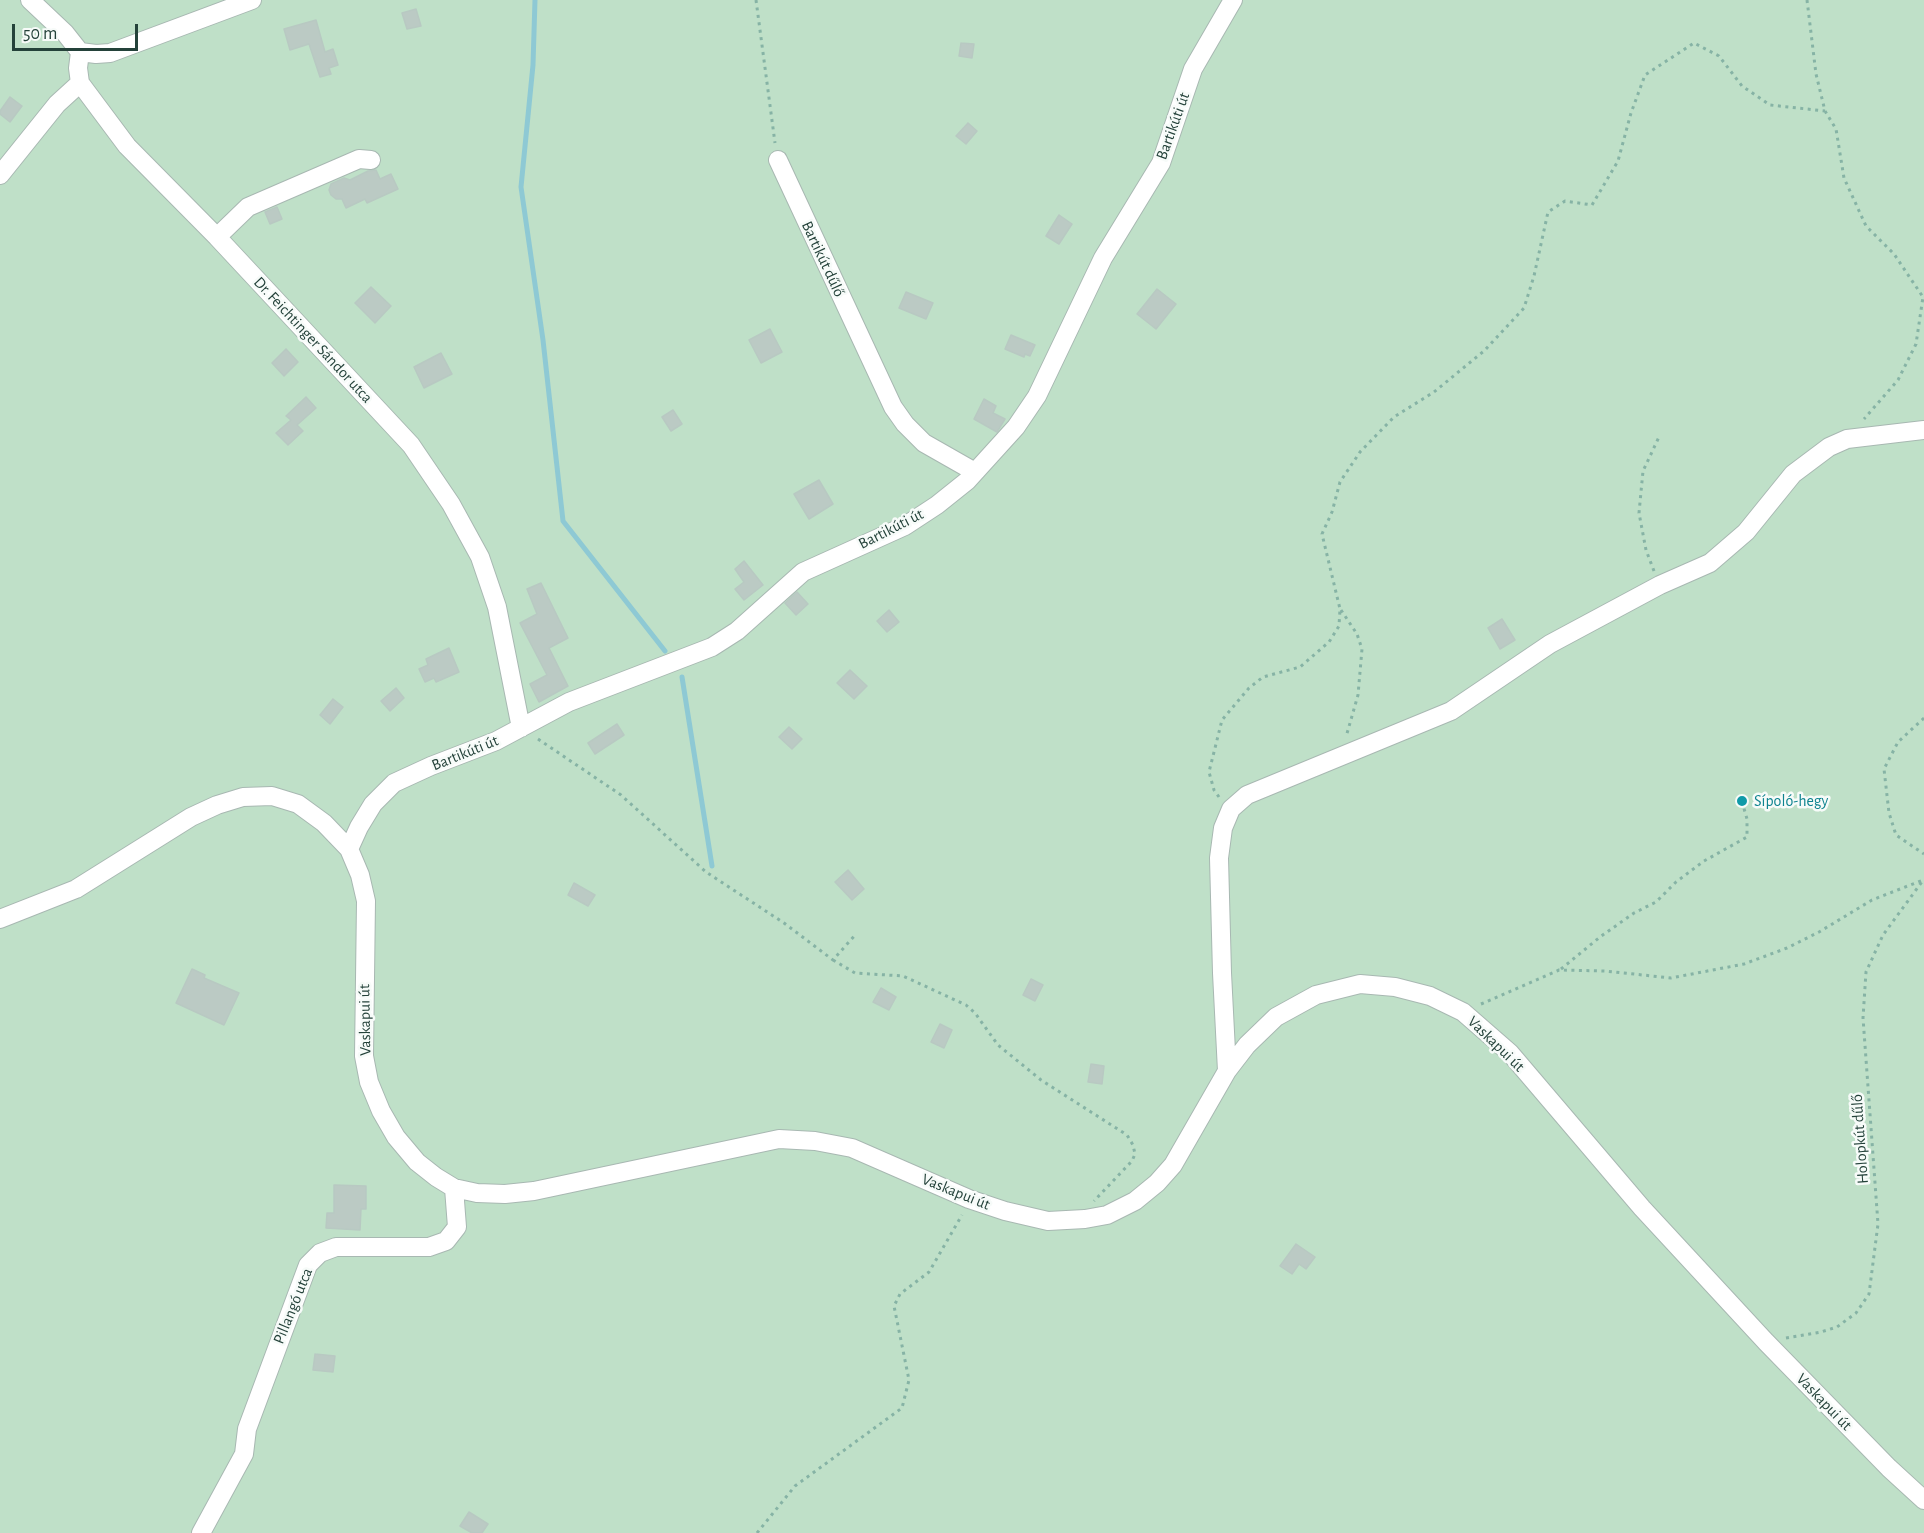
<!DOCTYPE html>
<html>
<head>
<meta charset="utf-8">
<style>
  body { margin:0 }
  #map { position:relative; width:1924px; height:1533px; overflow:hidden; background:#e6efeb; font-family:"Alegreya Sans",sans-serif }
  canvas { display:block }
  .scale { position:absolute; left:12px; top:24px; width:126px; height:27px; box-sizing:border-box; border:3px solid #24423a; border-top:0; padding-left:8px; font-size:18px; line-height:21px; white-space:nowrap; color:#24423a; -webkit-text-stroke:4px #f7fbf9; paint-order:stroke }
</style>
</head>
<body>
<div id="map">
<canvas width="1924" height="1533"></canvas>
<div class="scale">50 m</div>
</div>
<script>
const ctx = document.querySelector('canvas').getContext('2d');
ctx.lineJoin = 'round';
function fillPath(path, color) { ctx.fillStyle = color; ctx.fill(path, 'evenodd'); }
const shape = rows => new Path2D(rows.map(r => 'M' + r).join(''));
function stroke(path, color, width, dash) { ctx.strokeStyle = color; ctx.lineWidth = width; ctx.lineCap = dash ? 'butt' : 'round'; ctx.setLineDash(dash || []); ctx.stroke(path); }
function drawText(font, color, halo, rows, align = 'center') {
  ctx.font = font + ' "Alegreya Sans",sans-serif'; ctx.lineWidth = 5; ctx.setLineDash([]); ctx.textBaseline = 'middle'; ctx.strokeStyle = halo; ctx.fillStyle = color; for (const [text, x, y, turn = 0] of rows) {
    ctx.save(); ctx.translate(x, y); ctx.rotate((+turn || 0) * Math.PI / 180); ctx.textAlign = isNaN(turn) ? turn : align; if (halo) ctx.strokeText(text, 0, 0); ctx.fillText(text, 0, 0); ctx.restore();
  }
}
const green = shape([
  [0,0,1924,0,1924,1533,0,1533]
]);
const stream = shape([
  [535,0,533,65,521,187,543,340,563,521,665,651],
  [682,677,712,866]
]);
const building = shape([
  [416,9,421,26,407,29,402,13,416,9],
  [316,20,325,52,333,49,338,65,329,68,331,74,320,77,309,44,290,50,284,29,316,20],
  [961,43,974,44,972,58,959,56,961,43],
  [10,97,22,106,10,122,0,114,0,111,10,97],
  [968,123,977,131,966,144,956,136,968,123],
  [376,170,380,179,391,174,398,189,367,203,365,199,346,208,342,199,336,199,331,195,329,190,331,184,344,178,350,180,368,171,376,170],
  [277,207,282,219,270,224,265,212,277,207],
  [1059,215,1072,224,1059,244,1046,236,1059,215],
  [371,287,391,306,375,323,355,303,371,287],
  [1157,289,1176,304,1156,329,1137,314,1157,289],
  [906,292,933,303,926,319,899,308,906,292],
  [770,329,782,352,761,363,749,340,770,329],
  [1011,335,1035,345,1030,356,1025,354,1024,357,1005,349,1011,335],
  [286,349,298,362,284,376,272,363,286,349],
  [441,353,452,374,424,388,414,367,441,353],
  [306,397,316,408,297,425,303,431,288,445,276,433,291,420,286,416,306,397],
  [984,399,996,406,993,413,1005,419,997,432,974,419,984,399],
  [673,410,682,424,671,431,662,417,673,410],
  [819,480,833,504,809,519,794,494,819,480],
  [744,561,763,585,744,600,735,589,744,582,735,569,744,561],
  [541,583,568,638,549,648,568,686,539,702,530,684,547,675,520,623,537,614,527,589,541,583],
  [797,592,808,604,796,615,785,603,797,592],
  [889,610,899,622,887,632,877,621,889,610],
  [1502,619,1515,640,1500,649,1488,628,1502,619],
  [449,648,459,672,436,682,434,678,425,682,419,669,428,665,426,659,449,648],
  [850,670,867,686,854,699,837,683,850,670],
  [396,688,404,698,390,711,381,701,396,688],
  [333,699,343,707,330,724,320,715,333,699],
  [617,724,624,735,595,754,588,743,617,724],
  [789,727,802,739,792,749,779,737,789,727],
  [848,870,864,889,852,900,835,882,848,870],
  [574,883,595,895,588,906,568,895,574,883],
  [192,969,205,975,204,978,239,993,224,1025,176,1003,192,969],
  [1031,979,1043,985,1035,1001,1023,995,1031,979],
  [881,988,896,997,889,1010,873,1002,881,988],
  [940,1024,952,1030,944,1048,931,1042,940,1024],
  [1091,1064,1104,1066,1102,1084,1088,1082,1091,1064],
  [334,1185,366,1186,366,1209,361,1209,360,1230,326,1228,327,1213,334,1213,334,1185],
  [1296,1244,1315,1257,1306,1269,1299,1264,1292,1274,1280,1266,1296,1244],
  [315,1354,335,1356,333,1372,313,1370,315,1354],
  [469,1512,488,1524,482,1533,472,1533,460,1526,469,1512]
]);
const path = shape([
  [756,0,775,143],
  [1807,0,1816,74,1825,111,1836,129,1844,178,1866,226,1894,254,1923,297,1916,344,1898,380,1864,419],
  [1654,571,1646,550,1639,513,1643,471,1659,437],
  [1341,610,1357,634,1362,649,1358,695,1346,737],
  [1924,718,1898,742,1884,769,1889,813,1896,835,1924,854],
  [538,739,621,795,706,872,784,923,833,960,856,934],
  [1219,797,1214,790,1209,772,1222,720,1249,688,1263,677,1300,667,1329,642,1339,626,1340,609,1322,534,1332,512,1340,482,1360,452,1394,417,1434,392,1484,351,1524,308,1534,276,1548,212,1565,201,1592,205,1618,161,1631,113,1645,75,1694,43,1719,56,1742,86,1770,105,1825,111],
  [833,960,855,973,903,976,966,1005,975,1013,998,1045,1041,1080,1127,1135,1133,1145,1135,1154,1132,1161,1094,1201],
  [1561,969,1600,937,1634,913,1656,902,1676,882,1704,861,1747,837,1747,819,1743,805,1735,806],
  [1481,1004,1559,970,1605,971,1671,978,1744,964,1787,948,1819,932,1872,900,1923,880],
  [1786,1338,1821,1332,1837,1327,1856,1313,1869,1294,1878,1224,1863,1018,1866,972,1883,935,1924,879],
  [757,1533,795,1486,902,1408,909,1380,894,1306,900,1294,929,1272,962,1215]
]);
const minor = shape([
  [30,0,65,33,80,52,78,68,80,83,127,146,217,237,411,445,451,504,480,557,497,607,521,728],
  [80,52,96,54,110,53,252,0],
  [778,160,893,407,905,424,924,443,975,472],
  [0,175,57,104,80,83],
  [217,237,248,207,359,159,371,160],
  [349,849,359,827,373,804,394,783,431,766,496,741,569,702,712,647,737,631,803,572,905,526,937,505,967,481,1016,427,1037,396,1103,258,1161,163,1193,69,1233,0],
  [0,919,76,889,191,817,217,805,243,797,272,796,298,804,324,823,349,849,360,875,366,901,364,1056,369,1082,381,1111,396,1137,417,1162,436,1177,454,1188,477,1193,505,1194,534,1191,779,1139,815,1141,852,1148,969,1199,1005,1211,1048,1221,1085,1219,1107,1215,1135,1201,1157,1183,1173,1165,1227,1071,1247,1045,1276,1017,1316,995,1360,984,1395,987,1430,996,1463,1012,1510,1053,1642,1208,1766,1342,1889,1468,1924,1500],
  [1227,1071,1222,973,1219,858,1223,828,1231,809,1247,795,1451,711,1550,644,1660,585,1710,563,1746,532,1793,474,1829,447,1847,439,1924,430],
  [201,1533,244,1454,247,1429,308,1265,320,1253,336,1247,429,1247,446,1241,457,1227,454,1188]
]);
const markers = [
  [1742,801,6,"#0f9aa8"]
];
const streetNames = [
  ["Bartikúti út",1173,126,-70],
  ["Bartikút dűlő",823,259,65],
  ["Dr. Feichtinger Sándor utca",313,340,47],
  ["Bartikúti út",891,529,-27],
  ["Bartikúti út",465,753,-22],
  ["Vaskapui út",365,1020,-91],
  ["Vaskapui út",1496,1044,44],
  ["Holopkút dűlő",1860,1139,-94],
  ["Vaskapui út",956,1192,22],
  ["Pillangó utca",293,1306,-68],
  ["Vaskapui út",1824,1402,46]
];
const cultureNames = [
  ["Sípoló-hegy",1754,801]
];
fillPath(green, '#bfe0c8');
stroke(stream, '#8ec9d4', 5);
fillPath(building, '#bbcac4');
stroke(building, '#b8c9c2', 1.5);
stroke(minor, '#a8b8b2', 20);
stroke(path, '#86b3a5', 3, [3, 4.5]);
stroke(minor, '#fff', 18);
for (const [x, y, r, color] of markers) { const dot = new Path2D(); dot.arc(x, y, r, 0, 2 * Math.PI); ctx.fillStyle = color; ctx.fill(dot); stroke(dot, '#f7fbf9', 2); }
drawText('16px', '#24423a', '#f7fbf9', streetNames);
drawText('16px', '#0d838f', '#f7fbf9', cultureNames, 'left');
</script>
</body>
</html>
